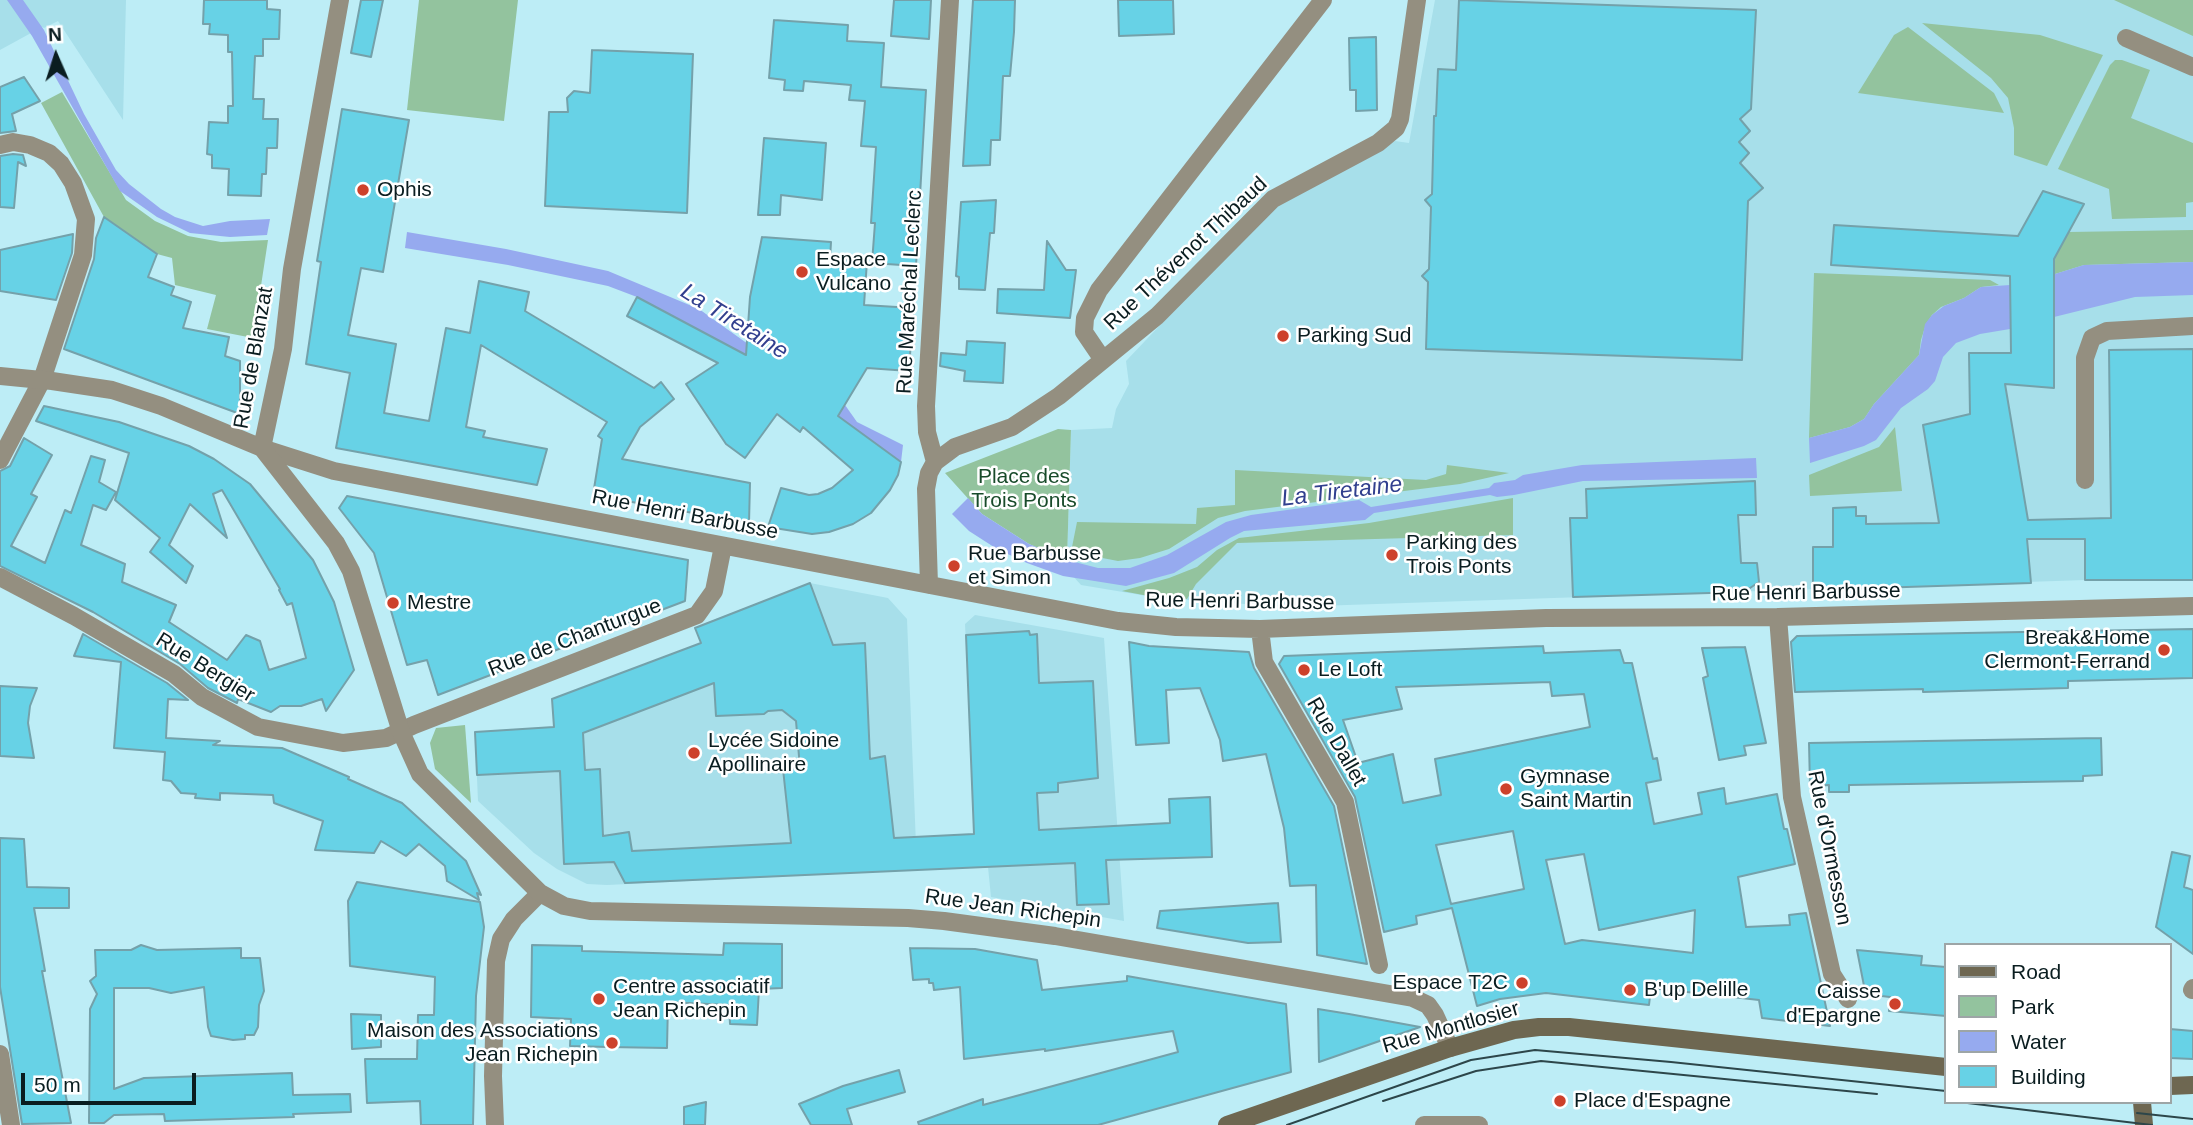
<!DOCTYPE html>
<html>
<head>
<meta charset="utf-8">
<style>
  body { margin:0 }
  #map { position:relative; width:2193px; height:1125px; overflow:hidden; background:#bdedf6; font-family:Helvetica,sans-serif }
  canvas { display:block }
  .legend { position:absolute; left:1944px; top:943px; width:228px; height:161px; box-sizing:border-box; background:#fff; border:2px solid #9da5a6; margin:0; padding:9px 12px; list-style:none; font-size:21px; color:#0a1d20 }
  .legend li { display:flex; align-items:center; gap:14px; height:35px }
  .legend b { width:35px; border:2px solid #9da5a6 }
  .north { position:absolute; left:21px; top:21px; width:70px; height:70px; -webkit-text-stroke:5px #fff; paint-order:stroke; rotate:357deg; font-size:19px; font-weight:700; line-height:28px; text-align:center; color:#0a1d20 }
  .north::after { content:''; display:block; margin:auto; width:24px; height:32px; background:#0a1d20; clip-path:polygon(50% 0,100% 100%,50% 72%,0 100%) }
  .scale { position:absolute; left:21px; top:1073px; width:175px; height:32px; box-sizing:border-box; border:4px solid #0a1d20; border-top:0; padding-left:9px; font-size:21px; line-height:24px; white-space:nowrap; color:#0a1d20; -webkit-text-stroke:5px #fff; paint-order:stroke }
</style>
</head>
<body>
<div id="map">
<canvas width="2193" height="1125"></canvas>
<ul class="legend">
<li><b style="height:9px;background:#6e6751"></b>Road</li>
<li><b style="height:19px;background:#93c39e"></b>Park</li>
<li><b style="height:19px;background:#96aaef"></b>Water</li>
<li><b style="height:19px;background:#67d2e6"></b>Building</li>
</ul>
<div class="north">N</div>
<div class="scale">50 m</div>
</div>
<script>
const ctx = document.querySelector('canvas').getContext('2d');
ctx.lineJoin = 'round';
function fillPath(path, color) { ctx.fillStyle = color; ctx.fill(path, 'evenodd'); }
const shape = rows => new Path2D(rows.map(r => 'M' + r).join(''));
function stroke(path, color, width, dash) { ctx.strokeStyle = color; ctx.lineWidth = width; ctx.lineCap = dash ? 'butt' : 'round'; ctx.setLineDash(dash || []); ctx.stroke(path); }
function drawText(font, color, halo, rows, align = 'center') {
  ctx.font = font + ' Helvetica,sans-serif'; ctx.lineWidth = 5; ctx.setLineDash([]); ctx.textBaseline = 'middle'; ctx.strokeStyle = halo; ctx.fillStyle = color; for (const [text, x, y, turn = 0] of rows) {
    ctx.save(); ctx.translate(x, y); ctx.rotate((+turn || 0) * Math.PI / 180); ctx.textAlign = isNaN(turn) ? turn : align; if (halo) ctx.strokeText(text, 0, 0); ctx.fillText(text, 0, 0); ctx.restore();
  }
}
const built = shape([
  [0,0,126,0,123,120,58,21,44,28,42,27,0,50],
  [1435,0,2193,0,2193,580,2085,580,1288,607,1159,598,1081,585,1072,575,1067,560,1071,430,1112,428,1116,409,1129,384,1126,361,1276,203,1395,141,1409,143],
  [810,583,888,598,907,619,917,870,607,885,587,884,557,869,534,853,478,801,475,732,554,727,552,699,701,643,695,627],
  [975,615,1104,638,1124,921,991,897,988,867,977,867,965,624]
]);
const green = shape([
  [419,0,518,0,504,121,407,110],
  [2114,0,2193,0,2193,36],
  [1922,23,2040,35,2103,55,2047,166,2014,155,2014,128,2008,98,1991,78],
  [1908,27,1994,93,2004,113,1858,93,1894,35],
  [2115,60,2122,60,2150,70,2131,118,2193,143,2193,202,2186,203,2186,217,2112,219,2109,189,2058,169,2110,65],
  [62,92,126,200,155,221,188,236,221,242,268,240,253,338,207,329,216,295,175,285,172,258,157,254,104,217,41,103],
  [2193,230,2193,262,2084,265,2055,274,2054,259,2069,232],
  [1814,273,1990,280,1999,285,1981,287,1964,298,1941,307,1932,315,1926,324,1921,340,1919,355,1874,404,1864,419,1850,427,1809,438],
  [1895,427,1902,491,1810,496,1809,475,1879,447],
  [1058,429,1071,430,1067,560,1029,544,982,514,945,473],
  [1447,465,1509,473,1460,484,1245,511,1218,518,1169,549,1140,558,1118,561,1071,552,1077,522,1196,524,1197,508,1235,505,1235,470,1426,480,1446,474],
  [1513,498,1513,535,1237,543,1196,584,1187,599,1159,598,1122,591,1169,578,1197,567,1217,550,1239,538,1369,523],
  [465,725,471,803,435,769,430,743,436,728]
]);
const water = shape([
  [7,0,23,0,44,30,84,114,116,170,129,184,161,209,175,217,203,226,230,221,270,219,267,235,230,237,190,233,157,217,120,191,32,36],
  [407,232,506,249,608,271,699,309,748,344,845,405,857,422,903,445,901,462,738,351,637,297,608,286,508,265,405,248],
  [2193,262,2193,295,2135,297,2054,317,2055,274,2084,265],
  [2010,285,2010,329,1980,334,1956,343,1943,357,1935,381,1928,389,1901,408,1876,440,1864,446,1810,463,1809,438,1850,427,1864,419,1874,404,1919,355,1925,324,1932,315,1944,306,1964,298,1981,287],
  [1756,458,1757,478,1583,481,1514,495,1497,497,1490,495,1374,513,1365,520,1244,531,1230,538,1174,573,1126,586,1063,576,1027,563,997,549,969,531,952,514,968,498,982,514,1029,544,1067,560,1098,568,1130,568,1167,555,1226,522,1251,515,1359,500,1371,507,1489,488,1494,483,1515,480,1523,475,1582,465]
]);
const building = shape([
  [204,0,267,0,267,9,280,10,279,39,263,39,263,56,255,56,253,99,264,99,263,119,278,119,277,148,267,148,266,174,262,174,261,196,228,195,229,169,212,168,212,155,207,154,209,122,228,123,228,106,233,106,232,52,228,52,228,35,209,34,210,24,203,24,204,0],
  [361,0,383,0,371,57,351,53,361,0],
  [894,0,931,0,929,39,891,36,894,0],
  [973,0,1015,0,1014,32,1010,76,1003,76,1000,140,991,140,990,165,963,166,973,0],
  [1118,0,1173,0,1174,34,1119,36,1118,0],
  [1459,0,1756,10,1751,109,1740,119,1750,131,1739,142,1749,153,1740,163,1763,188,1748,201,1742,360,1426,349,1428,282,1422,276,1429,269,1431,207,1425,200,1432,194,1434,116,1436,116,1438,69,1456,70,1459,0],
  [774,20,848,25,847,41,884,43,881,87,926,90,916,266,872,263,875,223,871,223,876,147,861,146,865,101,849,100,851,85,804,81,803,91,784,90,785,80,769,78,774,20],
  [1376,37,1377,110,1356,111,1356,90,1350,90,1349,38,1376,37],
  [592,50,693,54,687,213,545,206,549,112,568,112,567,98,574,91,590,93,592,50],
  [24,77,40,101,12,114,16,131,0,133,0,87,24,77],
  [342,109,409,120,383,272,361,268,348,335,396,344,384,413,429,421,446,328,470,333,479,281,529,292,525,311,654,388,661,382,674,399,640,427,622,459,750,483,749,523,593,495,602,439,598,436,607,422,481,345,466,427,485,431,483,437,547,449,537,485,336,448,350,373,306,364,321,262,317,261,342,109],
  [764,138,826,143,822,200,781,195,780,215,758,215,764,138],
  [13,154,23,155,26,166,18,162,14,208,0,207,0,156,13,154],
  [2043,191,2084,204,2054,259,2054,388,2005,384,2028,520,2111,518,2109,350,2193,349,2193,580,2085,580,2085,539,2027,539,2031,583,1813,590,1813,547,1833,547,1833,508,1856,507,1856,516,1866,516,1866,524,1939,523,1923,425,1970,414,1969,353,2011,353,2010,276,1831,265,1834,225,2018,236,2043,191],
  [996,200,994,233,990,233,985,290,959,289,959,277,956,276,961,202,996,200],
  [104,217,157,254,148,277,174,287,171,295,191,302,183,328,229,337,225,356,240,361,240,414,64,349,94,259,96,238,104,217],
  [73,234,72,253,56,300,0,291,0,250,73,234],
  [762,237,831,242,830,259,867,261,864,305,913,308,909,371,867,368,838,416,901,462,898,475,890,490,871,513,853,524,829,532,812,534,768,527,781,488,809,495,818,494,832,488,853,470,803,427,800,432,777,414,745,458,726,444,686,384,718,363,627,316,637,297,746,355,750,297,762,237],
  [1047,241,1066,270,1076,270,1070,318,997,313,998,289,1044,290,1047,241],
  [967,341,1005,343,1003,383,964,381,965,371,940,366,941,353,966,355,967,341],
  [44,406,119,422,189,446,214,459,250,484,313,560,334,602,354,670,326,711,322,699,301,706,280,706,271,712,238,699,237,703,208,688,180,664,93,612,0,566,0,471,10,466,24,438,52,455,31,494,37,497,11,546,45,563,65,510,71,513,91,456,105,460,99,482,116,492,106,510,93,505,81,545,125,564,122,582,176,605,169,622,227,660,246,635,260,641,269,670,306,658,292,603,287,605,279,590,280,589,222,490,213,494,227,538,190,504,169,545,193,566,186,583,150,552,160,538,115,500,129,453,36,421,44,406],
  [1755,481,1756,515,1738,515,1741,563,1757,563,1759,582,1744,592,1573,597,1570,518,1587,518,1586,489,1755,481],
  [347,496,688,560,685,601,438,695,427,660,407,665,374,553,339,508,347,496],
  [810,583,833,645,865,643,870,759,885,756,894,838,974,834,966,635,1029,631,1030,635,1037,634,1039,683,1093,681,1098,778,1058,783,1058,792,1037,793,1039,830,1170,823,1169,799,1210,797,1212,857,1106,860,1109,904,1077,905,1075,863,625,883,614,862,564,864,560,771,477,775,475,732,554,727,552,699,701,643,695,628,810,583],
  [714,683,716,716,764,714,768,711,782,710,796,721,800,768,783,769,791,843,632,851,629,832,603,836,600,769,585,770,583,733,714,683],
  [2193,629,2193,678,2068,681,2068,688,1923,692,1923,689,1795,692,1791,642,1797,636,2193,629],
  [83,634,167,683,188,700,168,699,166,738,220,741,213,745,282,748,349,777,348,779,402,803,466,861,481,895,477,893,479,900,447,881,445,866,419,844,406,856,381,841,374,853,315,850,323,821,274,803,273,795,220,793,220,800,195,798,196,794,181,793,171,781,163,780,165,752,114,748,121,662,74,656,83,634],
  [1129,642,1149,646,1249,652,1254,668,1334,806,1367,964,1317,955,1316,885,1290,886,1284,828,1266,754,1223,761,1220,740,1200,688,1166,690,1169,743,1136,745,1129,642],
  [1543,646,1544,653,1620,650,1624,663,1632,663,1653,759,1657,758,1661,780,1646,783,1654,824,1702,814,1698,793,1724,788,1726,804,1777,794,1784,829,1787,829,1795,864,1738,877,1746,927,1790,925,1789,915,1806,913,1830,1026,1762,1018,1759,1000,1651,988,1649,1005,1546,993,1500,999,1477,1006,1452,908,1416,916,1417,924,1384,932,1355,797,1279,664,1284,656,1543,646],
  [1550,682,1552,696,1584,694,1590,727,1435,759,1441,795,1403,803,1393,754,1358,763,1343,720,1402,709,1396,687,1550,682],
  [1513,831,1524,889,1451,904,1436,845,1513,831],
  [1584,854,1599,930,1695,910,1693,953,1582,940,1565,944,1546,860,1584,854],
  [1745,647,1766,743,1744,746,1746,755,1719,760,1703,678,1708,676,1702,648,1745,647],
  [0,686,37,688,30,706,28,723,34,758,0,756,0,686],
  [2101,738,2102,775,2083,776,2083,781,1849,785,1849,792,1829,792,1829,785,1810,786,1809,743,2101,738],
  [0,838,24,839,27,887,69,888,69,908,34,908,45,971,42,971,71,1123,22,1124,0,987,0,838],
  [2172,852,2190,856,2184,887,2193,890,2193,954,2156,927,2172,852],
  [357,882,480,902,484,927,476,996,473,1125,421,1125,420,1101,367,1103,365,1059,417,1059,418,1015,434,1015,435,977,350,966,348,901,357,882],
  [1278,903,1281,942,1248,943,1157,928,1160,911,1278,903],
  [724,943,782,944,782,988,759,989,757,1025,730,1024,729,1005,668,1002,667,1048,608,1047,570,1046,571,1019,531,1017,532,945,582,946,582,951,723,955,724,943],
  [141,945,157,950,241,948,241,958,260,958,264,991,259,1005,258,1027,254,1035,245,1035,245,1039,233,1040,211,1036,208,1027,204,987,171,993,149,988,114,988,114,1089,144,1078,292,1073,293,1095,350,1094,351,1112,293,1114,294,1117,165,1121,164,1114,114,1115,104,1123,89,1123,90,1009,97,994,90,981,96,976,95,950,131,950,141,945],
  [910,948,975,949,1037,960,1042,990,1127,981,1127,976,1286,1004,1291,1072,1098,1125,919,1125,918,1122,983,1099,983,1105,1178,1052,1173,1031,1045,1051,1045,1049,964,1059,960,987,934,990,933,983,929,983,929,979,913,980,910,948],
  [1857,950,1922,956,1921,965,1946,967,1946,1016,1889,1011,1890,997,1873,995,1873,992,1865,991,1857,950],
  [1318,1009,1349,1014,1420,1027,1319,1062,1318,1009],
  [351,1014,381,1015,381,1047,352,1049,351,1014],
  [2170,1029,2193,1031,2193,1059,2170,1058,2170,1029],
  [899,1070,905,1092,847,1109,852,1125,811,1125,799,1104,843,1086,899,1070],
  [706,1102,705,1125,684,1125,684,1107,706,1102]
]);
const pedestrian = shape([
  [0,460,42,380]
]);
const minor = shape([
  [2126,38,2193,67],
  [0,145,13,142,30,145,49,153,61,164,73,183,86,219,83,255,42,380],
  [1103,360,1084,332,1085,318,1099,290,1323,0],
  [262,448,334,471,1118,621,1176,627,1260,629,1546,618,1778,617,2193,606],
  [935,462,927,432,926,406,950,0],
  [2085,480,2085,358,2092,338,2107,331,2193,326],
  [0,577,74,616,174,674,202,697,258,727,343,743,386,738,414,725,697,615,714,591,723,546],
  [929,585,926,489,929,473,935,462,955,447,1012,427,1059,396,1157,316,1273,199,1378,143,1396,128,1400,119,1417,0],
  [1778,617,1792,797,1832,974,1848,999],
  [1260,629,1264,662,1345,802,1379,965],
  [2192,990,2193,988],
  [0,1054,11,1125],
  [495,1125,493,1076,496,961,501,939,514,919,540,893],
  [1424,1125,1479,1125]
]);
const tertiary = shape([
  [340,0,292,269,283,349,262,448,336,543,351,571,401,732,420,774,540,893,564,906,590,911,908,918,944,921,1055,936,1413,998,1428,1005,1435,1015,1450,1048],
  [0,376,52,381,112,390,161,406,262,448]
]);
const secondary = shape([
  [2170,1086,2193,1085],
  [2142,1102,2144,1125],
  [1227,1125,1450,1048,1514,1030,1539,1027,1569,1027,1946,1067]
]);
const tram = shape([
  [1383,1101,1476,1071,1541,1061,1877,1094],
  [1959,1102,2152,1125],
  [2137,1113,2193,1119],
  [1287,1125,1471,1060,1535,1050,1671,1062,1946,1091]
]);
const markers = [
  [363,190,7,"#cd412b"],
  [802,272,7,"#cd412b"],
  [1283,336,7,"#cd412b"],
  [1392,555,7,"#cd412b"],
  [954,566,7,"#cd412b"],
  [393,603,7,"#cd412b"],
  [2164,650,7,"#cd412b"],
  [1304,670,7,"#cd412b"],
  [694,753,7,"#cd412b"],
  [1506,789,7,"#cd412b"],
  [1522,983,7,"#cd412b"],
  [1630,990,7,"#cd412b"],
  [599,999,7,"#cd412b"],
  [1895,1004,7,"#cd412b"],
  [612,1043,7,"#cd412b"],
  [1560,1101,7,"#cd412b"]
];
const poiNames = [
  ["Ophis",377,190],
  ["Espace",816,260],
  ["Vulcano",816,284],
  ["Parking Sud",1297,336],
  ["Parking des",1406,543],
  ["Trois Ponts",1406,567],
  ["Rue Barbusse",968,554],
  ["et Simon",968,578],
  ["Mestre",407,603],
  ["Break&Home",2150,638,"right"],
  ["Clermont-Ferrand",2150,662,"right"],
  ["Le Loft",1318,670],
  ["Lycée Sidoine",708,741],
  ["Apollinaire",708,765],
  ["Gymnase",1520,777],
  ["Saint Martin",1520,801],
  ["Espace T2C",1508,983,"right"],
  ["Centre associatif",613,987],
  ["Jean Richepin",613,1011],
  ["B'up Delille",1644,990],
  ["Caisse",1881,992,"right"],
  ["d'Epargne",1881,1016,"right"],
  ["Maison des Associations",598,1031,"right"],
  ["Jean Richepin",598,1055,"right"],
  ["Place d'Espagne",1574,1101]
];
const streetNames = [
  ["Rue Thévenot Thibaud",1186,254,-43],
  ["Rue Maréchal Leclerc",910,292,-87],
  ["Rue de Blanzat",254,358,-80],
  ["Rue Henri Barbusse",685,515,11],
  ["Rue Henri Barbusse",1806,593,-1],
  ["Rue Henri Barbusse",1240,602,1],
  ["Rue de Chanturgue",575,638,-21],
  ["Rue Bergier",205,668,32],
  ["Rue Dallet",1336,742,60],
  ["Rue d'Ormesson",1829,848,79],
  ["Rue Jean Richepin",1013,909,8],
  ["Rue Montlosier",1451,1028,-16]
];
const parkNames = [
  ["Place des",1024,477],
  ["Trois Ponts",1024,501]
];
const waterNames = [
  ["La Tiretaine",734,322,32],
  ["La Tiretaine",1342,492,-7]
];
fillPath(built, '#a7dfea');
fillPath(green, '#93c39e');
fillPath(water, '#96aaef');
fillPath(building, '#67d2e6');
stroke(building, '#74a1aa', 2);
stroke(pedestrian, '#948f80', 18);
stroke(minor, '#948f80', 18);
stroke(tertiary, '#948f80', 18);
stroke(secondary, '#6e6751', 18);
stroke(tram, '#2d464a', 2);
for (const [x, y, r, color] of markers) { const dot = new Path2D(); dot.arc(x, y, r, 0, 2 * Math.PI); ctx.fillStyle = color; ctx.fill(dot); stroke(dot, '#fff', 2.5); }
drawText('21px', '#0a1d20', '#fff', poiNames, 'left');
drawText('21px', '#0a1d20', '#fff', streetNames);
drawText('21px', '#184b2a', '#fff', parkNames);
drawText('italic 23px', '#313f8e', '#fff', waterNames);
</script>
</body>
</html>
